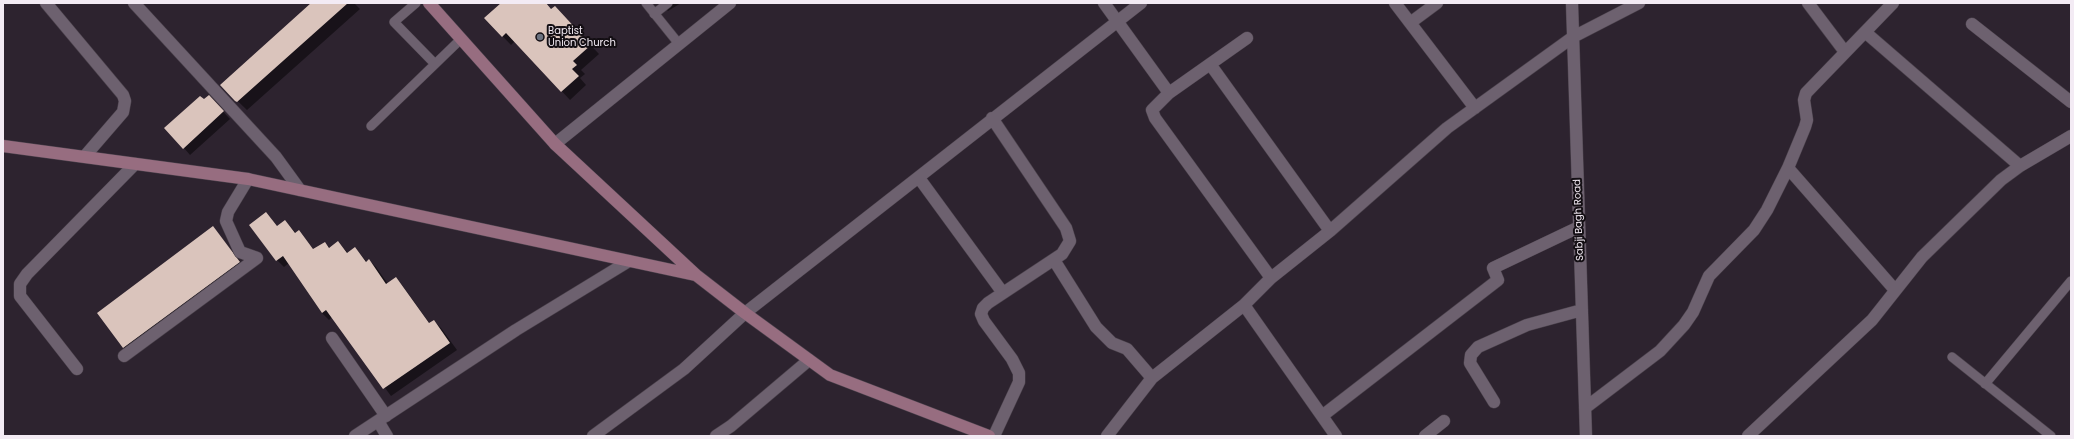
<!DOCTYPE html>
<html>
<head>
<meta charset="utf-8">
<style>
  body { margin:0 }
  #map { position:relative; width:2074px; height:439px; overflow:hidden; background:#2d232f; font-family:Poppins,sans-serif }
  canvas { display:block }
  .frame { position:absolute; inset:0; border:4px solid #f3ebf4; pointer-events:none }
</style>
</head>
<body>
<div id="map">
<canvas width="2074" height="439"></canvas>
<div class="frame"></div>
</div>
<script>
const ctx = document.querySelector('canvas').getContext('2d');
ctx.lineJoin = 'round';
function fillPath(path, color) { ctx.fillStyle = color; ctx.fill(path, 'evenodd'); }
const shape = rows => new Path2D(rows.map(r => 'M' + r).join(''));
function stroke(path, color, width, dash) { ctx.strokeStyle = color; ctx.lineWidth = width; ctx.lineCap = dash ? 'butt' : 'round'; ctx.setLineDash(dash || []); ctx.stroke(path); }
function drawText(font, color, halo, rows, align = 'center') {
  ctx.font = font + ' Poppins,sans-serif'; ctx.lineWidth = 4; ctx.setLineDash([]); ctx.textBaseline = 'middle'; ctx.strokeStyle = halo; ctx.fillStyle = color; for (const [text, x, y, turn = 0] of rows) {
    ctx.save(); ctx.translate(x, y); ctx.rotate((+turn || 0) * Math.PI / 180); ctx.textAlign = isNaN(turn) ? turn : align; if (halo) ctx.strokeText(text, 0, 0); ctx.fillText(text, 0, 0); ctx.restore();
  }
}
const shadow = shape([
  [313,3,354,3,360,9,247,110,221,85],
  [502,3,544,3,551,10,563,16,599,54,581,70,585,74,580,78,586,85,570,100,515,41,511,45,485,18],
  [660,3,681,3,668,11],
  [204,101,215,103,230,119,190,155,184,148],
  [266,213,278,227,285,221,296,233,299,232,314,250,325,243,330,248,338,242,348,253,355,248,367,262,369,260,376,267,388,284,396,278,402,285,430,324,434,321,441,328,457,350,391,396,332,317,329,320,322,313,289,263,284,267,277,260],
  [213,227,246,269,130,354,123,347]
]);
const building = shape([
  [311,3,348,3,237,102,235,101,220,85],
  [501,3,546,3,551,9,555,6,591,45,573,61,577,65,572,69,579,76,561,92,506,33,502,37,484,18],
  [209,95,224,111,183,149,164,128,200,96,204,99],
  [266,212,277,226,285,220,295,233,299,230,313,249,325,242,329,248,338,241,347,253,355,247,366,262,369,259,386,284,396,277,429,323,434,320,450,343,383,389,326,310,322,313,283,256,276,261,249,225],
  [213,226,240,262,123,348,97,313]
]);
const lane = shape([
  [416,3,394,22,435,64],
  [646,3,679,44],
  [654,14,668,3],
  [371,126,461,39],
  [1952,357,2051,436],
  [1985,384,2071,281]
]);
const street = shape([
  [46,3,123,95,125,101,123,112,85,156],
  [134,3,276,157,300,190],
  [1104,3,1169,93,1152,110,1155,118,1271,278],
  [1395,3,1475,108],
  [1572,3,1586,436],
  [1808,3,1845,52],
  [1410,23,1437,3],
  [1972,24,2071,102],
  [1865,32,2020,166],
  [1210,64,1330,231],
  [1169,93,1247,38],
  [992,118,1066,228,1070,241,1062,254,988,303,983,308,981,314,984,321,1012,359,1019,373,1019,382,994,436],
  [555,144,730,3],
  [1788,168,1895,290],
  [919,178,1003,293],
  [248,179,228,212,226,221,240,252,257,258],
  [1054,260,1096,327,1112,343,1127,349,1152,378],
  [1244,305,1336,436],
  [332,338,386,416],
  [124,356,257,258],
  [77,369,20,296,20,284,27,274,135,164],
  [1494,402,1470,363,1471,355,1478,347,1527,325,1582,310],
  [1585,408,1660,351,1684,325,1693,312,1709,276,1754,230,1767,210,1788,168,1805,127,1807,120,1804,100,1806,93,1893,3],
  [1322,416,1498,280,1493,268,1579,227],
  [378,421,387,436],
  [355,436,516,330,629,261],
  [593,436,684,369,745,313,1141,3],
  [716,436,731,426,809,360],
  [1107,436,1152,378,1244,305,1271,278,1330,231,1447,128,1573,37,1639,3],
  [1425,436,1444,421],
  [1748,436,1872,320,1922,257,2001,180,2020,166,2071,136]
]);
const secondary = shape([
  [429,3,555,144,696,275,745,313,830,375,989,436],
  [3,146,248,179,695,275]
]);
const markers = [
  [540,37,4,"#6b7280"]
];
const poiNames = [
  ["Baptist",548,31],
  ["Union Church",548,43]
];
const streetNames = [
  ["Sabji Bagh Road",1579,220,-92]
];
fillPath(shadow, '#0007');
fillPath(building, '#dac4bc');
stroke(lane, '#4b424c', 10);
stroke(street, '#4b424c', 13);
stroke(secondary, '#4b424c', 13);
stroke(lane, '#6d616f', 9);
stroke(street, '#6d616f', 12);
stroke(secondary, '#976d80', 12);
for (const [x, y, r, color] of markers) { const dot = new Path2D(); dot.arc(x, y, r, 0, 2 * Math.PI); ctx.fillStyle = color; ctx.fill(dot); stroke(dot, '#130e13', 1.5); }
drawText('10px', '#f3ebf4', '#130e13', poiNames, 'left');
drawText('10px', '#f3ebf4', '#130e13', streetNames);
</script>
</body>
</html>
